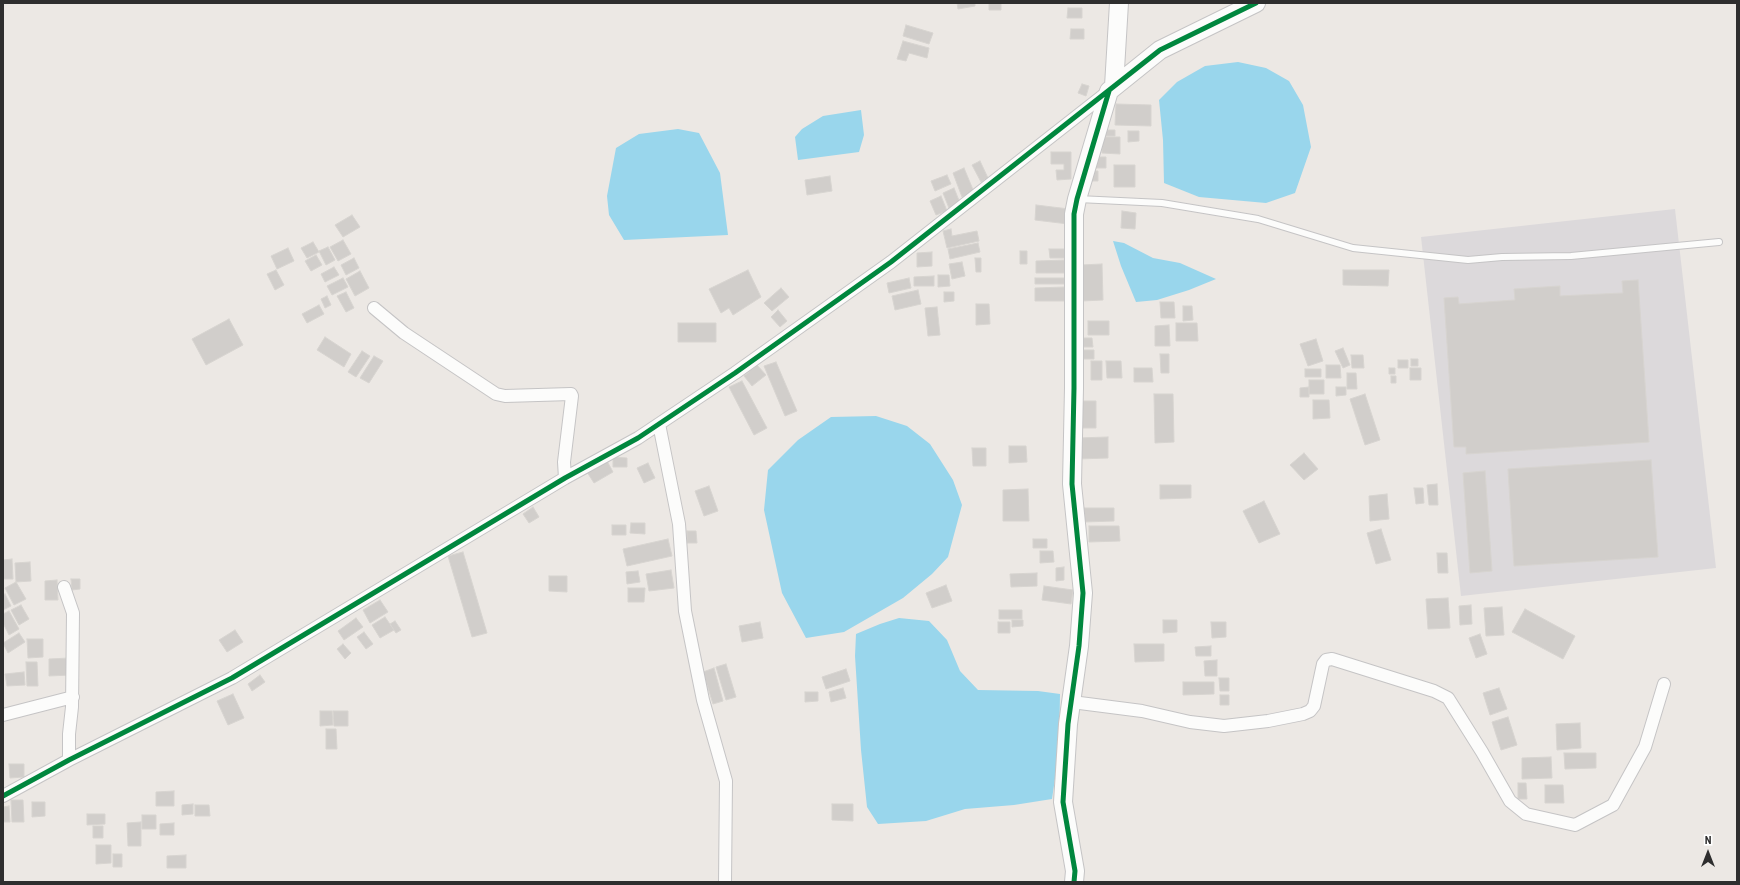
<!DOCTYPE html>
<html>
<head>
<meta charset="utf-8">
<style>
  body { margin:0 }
  #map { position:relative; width:1740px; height:885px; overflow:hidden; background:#ece8e4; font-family:"Roboto Condensed",sans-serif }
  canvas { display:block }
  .frame { position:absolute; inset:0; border:4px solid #2e2e2e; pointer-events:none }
  .north { position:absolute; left:1688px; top:833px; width:40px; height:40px; -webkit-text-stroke:3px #fff; paint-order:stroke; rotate:0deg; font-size:11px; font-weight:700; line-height:16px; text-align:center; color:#2e2e2e }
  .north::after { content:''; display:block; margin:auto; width:14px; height:18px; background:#2e2e2e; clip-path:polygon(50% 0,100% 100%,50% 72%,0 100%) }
</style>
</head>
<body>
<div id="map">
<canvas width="1740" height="885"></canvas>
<div class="frame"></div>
<div class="north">N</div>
</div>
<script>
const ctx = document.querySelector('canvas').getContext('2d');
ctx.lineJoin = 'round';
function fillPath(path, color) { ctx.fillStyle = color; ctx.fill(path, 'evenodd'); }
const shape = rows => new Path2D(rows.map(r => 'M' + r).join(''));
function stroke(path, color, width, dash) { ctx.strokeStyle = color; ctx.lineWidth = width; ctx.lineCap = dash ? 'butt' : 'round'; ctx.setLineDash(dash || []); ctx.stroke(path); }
const industrial = shape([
  [1675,209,1716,568,1461,596,1421,237]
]);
const water = shape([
  [1238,62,1266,68,1289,81,1303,105,1311,147,1295,193,1266,203,1199,197,1164,183,1163,140,1159,100,1177,82,1205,66],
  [861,110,864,135,859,152,798,160,795,137,802,129,823,116],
  [678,129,699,133,720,173,728,235,624,240,609,215,607,196,616,148,639,134],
  [1113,241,1124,243,1153,258,1180,263,1216,279,1189,290,1157,300,1136,302,1121,266],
  [876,416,907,426,930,444,953,480,962,505,948,557,932,574,903,598,844,632,806,638,782,593,764,510,768,470,798,440,831,417],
  [899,618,929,621,947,640,960,671,978,690,1038,691,1060,694,1059,751,1052,799,1014,805,965,809,926,821,878,824,867,807,861,750,855,656,856,634,880,624]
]);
const building = shape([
  [957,3,975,3,975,6,958,9,957,3],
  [989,3,1001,3,1001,10,989,10,989,3],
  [1068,8,1082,8,1082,18,1067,18,1068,8],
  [906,25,933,33,929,44,903,36,906,25],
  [1071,29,1084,29,1084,39,1070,39,1071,29],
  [903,41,929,48,927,58,909,53,906,61,897,59,903,41],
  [1082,84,1089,86,1086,96,1078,93,1082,84],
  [1116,104,1151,105,1151,126,1115,125,1116,104],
  [1105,130,1115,130,1115,136,1105,136,1105,130],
  [1128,131,1139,131,1139,141,1128,142,1128,131],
  [1102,137,1120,137,1120,154,1102,153,1102,137],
  [1051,152,1071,152,1071,179,1057,180,1056,170,1064,170,1064,164,1051,164,1051,152],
  [1093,157,1106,157,1106,168,1093,168,1093,157],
  [980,161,988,178,981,182,972,165,980,161],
  [1114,165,1135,165,1135,187,1114,187,1114,165],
  [964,168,974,192,962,197,953,173,964,168],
  [1089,171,1098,171,1098,181,1089,181,1089,171],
  [947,175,951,184,935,191,931,181,947,175],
  [830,176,832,191,807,195,805,180,830,176],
  [954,188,960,203,949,208,943,193,954,188],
  [941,196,947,211,936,215,930,201,941,196],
  [1036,205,1069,209,1068,224,1035,220,1036,205],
  [1122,211,1136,213,1135,229,1121,228,1122,211],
  [352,215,360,227,343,237,335,225,352,215],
  [951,229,952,236,977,231,979,241,947,248,943,231,951,229],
  [343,240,351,254,338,261,330,247,343,240],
  [313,242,319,252,307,258,301,248,313,242],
  [978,243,980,252,950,259,948,249,978,243],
  [328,247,335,260,326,265,319,251,328,247],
  [288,248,294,261,277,269,271,256,288,248],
  [1049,249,1067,249,1067,258,1050,258,1049,249],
  [1020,251,1027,251,1027,264,1020,264,1020,251],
  [932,252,932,266,917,267,917,253,932,252],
  [316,255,322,265,311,271,305,261,316,255],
  [354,258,359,268,346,275,341,265,354,258],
  [975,258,981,258,981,272,976,272,975,258],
  [1066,260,1067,273,1036,273,1036,261,1066,260],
  [962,262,965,276,952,279,949,264,962,262],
  [1102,264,1103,300,1082,301,1081,265,1102,264],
  [334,267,339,275,325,282,321,274,334,267],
  [276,270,284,285,275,290,267,274,276,270],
  [748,270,761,297,733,315,729,308,721,313,709,289,748,270],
  [1343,270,1389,270,1388,286,1343,285,1343,270],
  [360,271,369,288,355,296,346,279,360,271],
  [938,275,949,275,950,286,938,287,938,275],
  [934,276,934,286,914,286,914,277,934,276],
  [343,278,348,287,332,295,327,286,343,278],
  [909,278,911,288,889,293,887,283,909,278],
  [1035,278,1066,278,1066,284,1035,284,1035,278],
  [1638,280,1649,442,1466,454,1466,447,1454,447,1444,298,1458,297,1459,304,1515,300,1514,289,1560,286,1560,296,1623,293,1622,281,1638,280],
  [1065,287,1065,301,1035,301,1035,288,1065,287],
  [781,288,789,297,772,311,764,303,781,288],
  [918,290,921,304,895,310,892,296,918,290],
  [346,292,354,308,346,312,337,296,346,292],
  [944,292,954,292,954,301,944,302,944,292],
  [327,296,331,305,325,308,321,299,327,296],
  [1160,302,1174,302,1175,318,1161,318,1160,302],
  [976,304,989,304,990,324,976,325,976,304],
  [319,305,324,314,307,323,302,314,319,305],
  [1183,306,1192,306,1193,320,1183,321,1183,306],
  [937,307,940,335,928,336,925,308,937,307],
  [778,310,787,321,780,327,771,317,778,310],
  [229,319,243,345,206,365,192,339,229,319],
  [1088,321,1109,321,1109,335,1088,335,1088,321],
  [678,323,716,323,716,342,678,342,678,323],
  [1176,323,1197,323,1198,341,1176,341,1176,323],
  [1169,325,1170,346,1155,346,1155,326,1169,325],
  [325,337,351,354,344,367,317,350,325,337],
  [1079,338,1092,338,1093,347,1080,347,1079,338],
  [1316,339,1323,361,1308,366,1300,344,1316,339],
  [1343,348,1350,365,1343,368,1335,351,1343,348],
  [1083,350,1094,350,1094,359,1083,359,1083,350],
  [362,351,370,356,356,377,348,372,362,351],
  [1160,354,1169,354,1169,373,1161,373,1160,354],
  [1351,355,1363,355,1364,368,1352,368,1351,355],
  [374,356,383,361,369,383,360,378,374,356],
  [1411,359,1418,359,1418,366,1411,366,1411,359],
  [1398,360,1408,360,1408,368,1398,368,1398,360],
  [1091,361,1102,361,1102,380,1091,380,1091,361],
  [1106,361,1121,361,1122,378,1107,378,1106,361],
  [776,362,797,411,785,416,764,366,776,362],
  [757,365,766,375,752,386,744,376,757,365],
  [1326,365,1340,365,1341,378,1326,378,1326,365],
  [1134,368,1152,368,1153,382,1134,382,1134,368],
  [1389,368,1395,368,1395,374,1389,374,1389,368],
  [1410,368,1421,368,1421,380,1410,380,1410,368],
  [1305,369,1321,369,1321,377,1305,377,1305,369],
  [1347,373,1356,373,1357,389,1347,389,1347,373],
  [1391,376,1396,376,1396,383,1391,383,1391,376],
  [1309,380,1324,380,1324,394,1309,394,1309,380],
  [742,381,767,428,754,435,729,387,742,381],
  [1309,387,1309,397,1300,397,1300,388,1309,387],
  [1336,387,1346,387,1346,395,1336,396,1336,387],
  [1154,394,1173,394,1174,442,1155,443,1154,394],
  [1365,394,1380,440,1365,445,1350,399,1365,394],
  [1313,400,1329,400,1330,418,1313,419,1313,400],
  [1082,401,1096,401,1096,428,1082,428,1082,401],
  [1108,437,1108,458,1078,459,1077,438,1108,437],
  [1009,446,1026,446,1027,462,1009,463,1009,446],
  [972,448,986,448,986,466,973,466,972,448],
  [1304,453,1318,469,1304,480,1290,465,1304,453],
  [613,457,627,458,627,467,613,467,613,457],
  [1651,460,1658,557,1514,566,1508,469,1651,460],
  [607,461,613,472,594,483,587,472,607,461],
  [648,463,655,478,644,483,637,468,648,463],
  [1485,471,1492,571,1470,573,1463,473,1485,471],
  [1437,484,1438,505,1429,505,1427,485,1437,484],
  [1160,485,1191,485,1191,498,1160,499,1160,485],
  [709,486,718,511,704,516,695,491,709,486],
  [1414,488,1423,488,1424,503,1416,504,1414,488],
  [1028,489,1029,521,1003,521,1003,490,1028,489],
  [1387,494,1389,519,1370,521,1369,496,1387,494],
  [1264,501,1280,534,1259,543,1243,511,1264,501],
  [533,507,539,517,529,523,523,514,533,507],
  [1084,508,1114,508,1114,521,1084,522,1084,508],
  [631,523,645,523,645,534,630,533,631,523],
  [612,525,626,525,626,535,612,535,612,525],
  [1089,526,1119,526,1120,541,1089,542,1089,526],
  [1381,529,1391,560,1376,564,1367,533,1381,529],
  [687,531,696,531,697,543,687,543,687,531],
  [668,539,672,556,627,566,623,549,668,539],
  [1033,539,1047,539,1047,548,1033,548,1033,539],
  [1040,551,1053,551,1054,562,1040,563,1040,551],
  [463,552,487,633,472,637,448,556,463,552],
  [1437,553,1447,553,1448,573,1438,573,1437,553],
  [12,559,13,579,3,579,3,560,12,559],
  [30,562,31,581,16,582,15,563,30,562],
  [1064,567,1064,580,1056,581,1056,568,1064,567],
  [671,570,674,588,649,591,646,574,671,570],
  [638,571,640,582,627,584,626,572,638,571],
  [1037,573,1037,586,1011,587,1010,574,1037,573],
  [549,576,567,576,567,592,549,591,549,576],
  [71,579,80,579,80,589,72,590,71,579],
  [57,580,58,600,45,600,45,581,57,580],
  [16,582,26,599,14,605,5,588,16,582],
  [946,585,952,601,932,608,926,593,946,585],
  [1044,586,1073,590,1071,604,1042,600,1044,586],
  [628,588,645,588,644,602,628,602,628,588],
  [5,594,11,606,3,610,3,595,5,594],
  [1448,598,1450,628,1428,629,1426,599,1448,598],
  [380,600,388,612,370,623,363,610,380,600],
  [21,605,29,619,19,625,11,610,21,605],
  [1471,605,1472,624,1460,625,1459,606,1471,605],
  [1502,607,1504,635,1486,636,1484,608,1502,607],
  [1525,609,1575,636,1563,659,1512,632,1525,609],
  [999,610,1022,610,1022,619,999,619,999,610],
  [9,611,19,629,9,635,3,623,3,614,9,611],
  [385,617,394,630,380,638,372,625,385,617],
  [356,618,363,627,344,640,338,631,356,618],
  [1012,620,1023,620,1023,626,1012,627,1012,620],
  [1163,620,1177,620,1177,632,1163,633,1163,620],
  [395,621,401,630,396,633,390,624,395,621],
  [760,622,763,638,742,642,739,626,760,622],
  [998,622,1010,622,1010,633,998,633,998,622],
  [1211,622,1226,622,1226,637,1212,638,1211,622],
  [235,630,243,642,227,652,219,640,235,630],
  [364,632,373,644,366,649,357,637,364,632],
  [19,633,25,642,8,653,3,643,19,633],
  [1480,634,1487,654,1476,658,1469,638,1480,634],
  [27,639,43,639,43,657,28,658,27,639],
  [343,644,351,653,345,659,337,649,343,644],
  [1134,644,1164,644,1164,661,1135,662,1134,644],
  [1211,646,1211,656,1196,656,1195,647,1211,646],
  [70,658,71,675,49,676,49,659,70,658],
  [1217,660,1217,676,1205,676,1204,661,1217,660],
  [26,662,37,662,38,686,27,686,26,662],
  [726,664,736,697,726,700,716,667,726,664],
  [714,668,723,701,713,704,703,672,714,668],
  [846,669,850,681,826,689,822,677,846,669],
  [24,672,25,685,7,686,5,674,24,672],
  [260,675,265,682,252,691,248,684,260,675],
  [1219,678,1229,678,1229,691,1220,691,1219,678],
  [1183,682,1214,682,1214,694,1183,695,1183,682],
  [843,688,846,698,831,702,829,692,843,688],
  [1499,688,1507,709,1490,715,1483,693,1499,688],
  [805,692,818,692,818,701,805,702,805,692],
  [233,694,244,718,228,725,217,701,233,694],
  [1220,695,1229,695,1229,705,1220,705,1220,695],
  [320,711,332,711,333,725,320,726,320,711],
  [333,711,348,711,348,726,334,726,333,711],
  [1508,717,1517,745,1501,750,1492,722,1508,717],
  [1580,723,1581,748,1557,750,1556,724,1580,723],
  [326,729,336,729,337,749,326,749,326,729],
  [1564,753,1596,753,1596,768,1565,769,1564,753],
  [1551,757,1552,778,1522,779,1522,758,1551,757],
  [9,764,24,764,24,777,10,778,9,764],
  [1518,783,1526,783,1527,799,1518,799,1518,783],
  [1545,785,1563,785,1564,803,1545,803,1545,785],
  [174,791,174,806,156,806,156,792,174,791],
  [11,800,23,800,24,822,12,822,11,800],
  [32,802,45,802,45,816,32,817,32,802],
  [193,804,193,814,182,815,182,805,193,804],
  [832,804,853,804,853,821,832,820,832,804],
  [195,805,209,805,210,816,195,816,195,805],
  [9,806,10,822,3,822,3,807,9,806],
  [87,814,105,814,105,824,87,825,87,814],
  [142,815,156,815,156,829,142,829,142,815],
  [141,822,141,846,128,846,127,823,141,822],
  [174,823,174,835,160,835,160,824,174,823],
  [93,826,103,826,103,838,93,838,93,826],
  [96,845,111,845,111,863,96,864,96,845],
  [113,854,122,854,122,867,113,867,113,854],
  [186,855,186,868,167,868,167,856,186,855]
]);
const lane = shape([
  [1078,199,1162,203,1258,219,1353,248,1468,260,1502,257,1571,256,1719,242]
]);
const street = shape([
  [374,308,404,333,496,394,505,396,571,394,572,396,564,462,565,478],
  [659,424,679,524,685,611,703,700,726,781,725,882],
  [64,587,73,613,72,707,69,734,69,760],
  [1072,702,1142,711,1190,722,1224,726,1268,721,1303,714,1310,711,1314,706,1323,664,1326,660,1332,659,1434,691,1448,698,1482,752,1510,801,1526,814,1575,825,1613,805,1645,747,1664,684],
  [3,715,73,697],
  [3,796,69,760,232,678,565,478,638,438,735,373,891,262,1109,91]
]);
const secondary = shape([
  [1114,86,1119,3],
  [1074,882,1075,871,1063,802,1068,724,1079,646,1083,593,1072,484,1074,388,1074,214,1077,199,1109,91,1160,50,1256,3]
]);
const cycleway = shape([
  [3,796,69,760,232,678,565,478,638,438,735,373,891,262,1160,50,1256,3],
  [1074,882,1075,871,1063,802,1068,724,1079,646,1083,593,1072,484,1074,388,1074,214,1077,199,1109,91]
]);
fillPath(industrial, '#dcd9db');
fillPath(water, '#99d6ec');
fillPath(building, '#d1cecb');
stroke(building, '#d7d4d0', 1);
stroke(lane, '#c5c4c5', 8);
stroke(street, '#c5c4c5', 14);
stroke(secondary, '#c5c4c5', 20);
stroke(lane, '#fcfcfb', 6);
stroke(street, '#fcfcfb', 12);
stroke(secondary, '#fcfcfb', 18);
stroke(cycleway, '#00873e', 5);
</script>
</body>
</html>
